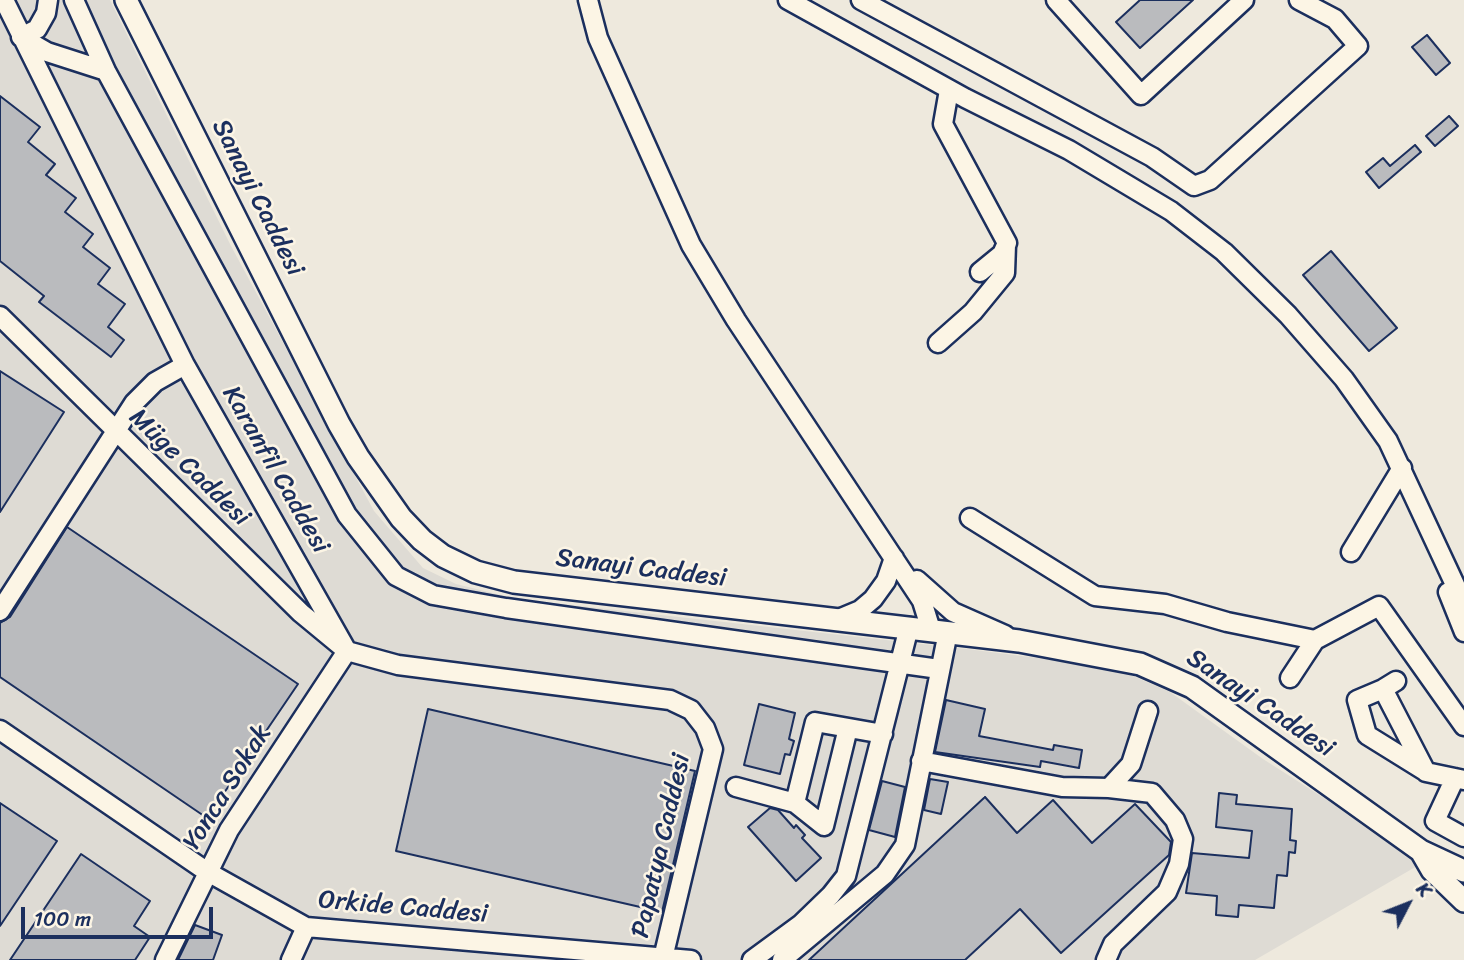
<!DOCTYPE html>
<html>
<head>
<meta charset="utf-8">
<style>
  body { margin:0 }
  #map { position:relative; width:1464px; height:960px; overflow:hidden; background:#eee9dd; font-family:Sriracha,sans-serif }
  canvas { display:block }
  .north { position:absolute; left:1373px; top:869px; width:70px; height:70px; -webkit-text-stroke:5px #fcf5e5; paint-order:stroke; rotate:48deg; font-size:19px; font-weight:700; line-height:28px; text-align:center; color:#1b2f5e }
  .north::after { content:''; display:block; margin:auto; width:24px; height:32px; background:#1b2f5e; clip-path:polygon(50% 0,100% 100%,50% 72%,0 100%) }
  .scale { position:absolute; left:21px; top:907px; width:192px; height:32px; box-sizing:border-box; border:4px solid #1b2f5e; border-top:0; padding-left:9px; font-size:21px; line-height:24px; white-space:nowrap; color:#1b2f5e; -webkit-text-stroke:5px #fcf5e5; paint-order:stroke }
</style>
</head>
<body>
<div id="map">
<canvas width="1464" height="960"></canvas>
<div class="north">K</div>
<div class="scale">100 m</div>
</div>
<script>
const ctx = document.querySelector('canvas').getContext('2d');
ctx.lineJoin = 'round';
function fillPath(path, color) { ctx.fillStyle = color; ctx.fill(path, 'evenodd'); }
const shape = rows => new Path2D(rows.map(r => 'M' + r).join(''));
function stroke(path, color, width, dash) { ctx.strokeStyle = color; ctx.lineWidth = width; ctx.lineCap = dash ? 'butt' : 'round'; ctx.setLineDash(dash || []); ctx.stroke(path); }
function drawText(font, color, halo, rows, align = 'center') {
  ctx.font = font + ' Sriracha,sans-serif'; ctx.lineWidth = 5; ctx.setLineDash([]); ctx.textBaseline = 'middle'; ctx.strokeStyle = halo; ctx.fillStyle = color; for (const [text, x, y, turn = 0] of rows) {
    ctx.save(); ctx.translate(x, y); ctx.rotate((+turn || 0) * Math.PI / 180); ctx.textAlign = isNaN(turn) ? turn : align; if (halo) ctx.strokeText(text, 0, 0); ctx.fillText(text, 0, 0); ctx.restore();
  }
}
const built = shape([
  [0,0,110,0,231,246,374,511,423,568,456,584,517,599,967,649,1053,660,1133,676,1170,692,1263,759,1424,862,1255,960,0,960]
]);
const building = shape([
  [1140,0,1193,0,1140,48,1116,22,1140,0],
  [1427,35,1450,63,1436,75,1412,47,1427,35],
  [0,96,40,127,28,142,55,164,46,175,76,198,65,212,93,234,83,247,110,268,98,284,125,304,108,327,124,340,111,357,39,302,44,296,0,261,0,96],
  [1449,116,1458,126,1435,146,1426,136,1449,116],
  [1415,145,1421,152,1379,188,1366,172,1383,158,1390,166,1415,145],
  [1331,251,1397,328,1369,351,1303,275,1331,251],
  [0,371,64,412,0,512,0,371],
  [67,527,298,684,207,818,0,677,0,623,10,617,67,527],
  [946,700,985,709,979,736,1053,750,1054,745,1082,750,1079,768,1041,761,1040,767,935,752,946,700],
  [759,704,795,713,789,739,794,741,790,755,785,754,780,774,744,765,759,704],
  [428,709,695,771,662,912,396,851,428,709],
  [930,779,948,782,941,814,924,810,930,779],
  [882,781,905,787,895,837,869,830,882,781],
  [1219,793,1237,795,1236,804,1292,809,1290,840,1296,841,1295,853,1289,852,1287,876,1277,875,1274,908,1239,905,1238,917,1216,915,1217,896,1186,893,1192,853,1249,858,1252,831,1216,827,1219,793],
  [985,797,1017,833,1053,800,1092,843,1135,804,1171,842,1169,855,1061,953,1020,909,965,960,809,960,985,797],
  [0,803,57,841,0,926,0,803],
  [770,808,778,810,794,828,796,825,805,835,802,838,821,858,796,881,748,827,770,808],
  [81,854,150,901,134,926,150,937,135,960,10,960,81,854],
  [195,925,222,935,213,960,178,960,195,925]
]);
const minor = shape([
  [4,0,185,365,347,651,398,665,670,700,691,710,705,728,713,749,663,958],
  [74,0,106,71,347,515,396,576,433,595,506,608,939,669],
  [588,0,598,38,691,245,736,320,922,601,931,630],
  [788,0,965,98,1069,150,1171,211,1224,252,1288,315,1344,379,1388,441,1464,604],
  [861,0,1152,157,1194,186,1210,180,1358,46,1335,19,1299,0],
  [1056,0,1141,95,1244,0],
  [21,37,47,52,106,71],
  [21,37,37,29,46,13,48,0],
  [949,90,943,124,1007,243,1002,254,980,272],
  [0,316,301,613,347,651,229,830,165,960],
  [938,343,973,312,1005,273,1006,245],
  [970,518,1095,596,1165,604,1227,622,1315,640],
  [1351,552,1402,468],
  [917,580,953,612,1005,635],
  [1448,592,1464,632],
  [0,611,134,403,155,382,185,365],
  [836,620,860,610,873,599,886,581,894,558],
  [1290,678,1315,640,1379,606,1464,726],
  [1396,681,1383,689,1426,772,1464,780],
  [1383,689,1357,700,1367,735,1425,771],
  [0,730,206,871,306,927,691,960],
  [921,761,1062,787,1109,788,1131,764,1148,711],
  [1455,778,1435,821,1464,837],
  [736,787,795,803,824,826,848,728],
  [795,803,815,722,883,734],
  [291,960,306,927],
  [752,960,801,924,831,895,846,876,909,627],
  [782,960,885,874,905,845,948,632],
  [1106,960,1113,944,1167,892,1179,864,1183,839,1175,820,1152,793,1109,788]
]);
const major = shape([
  [126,0,339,424,358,457,401,518,422,540,443,556,476,572,514,582,1019,641,1140,664,1192,687,1421,851,1464,871],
  [1421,851,1432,870,1464,901]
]);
const streetNames = [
  ["Sanayi Caddesi",257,198,63],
  ["Müge Caddesi",189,468,44],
  ["Karanfil Caddesi",275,470,60],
  ["Sanayi Caddesi",641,569,7],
  ["Sanayi Caddesi",1260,704,34],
  ["Yonca Sokak",228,788,-58],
  ["Papatya Caddesi",662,846,-77],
  ["Orkide Caddesi",403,908,5]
];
fillPath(built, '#dedbd4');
fillPath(building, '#babbbe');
stroke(building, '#1b2f5e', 2);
stroke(minor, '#1b2f5e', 23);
stroke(major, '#1b2f5e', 26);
stroke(minor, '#fcf5e5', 18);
stroke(major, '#fcf5e5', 21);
drawText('26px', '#1b2f5e', '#fcf5e5', streetNames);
</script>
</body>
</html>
